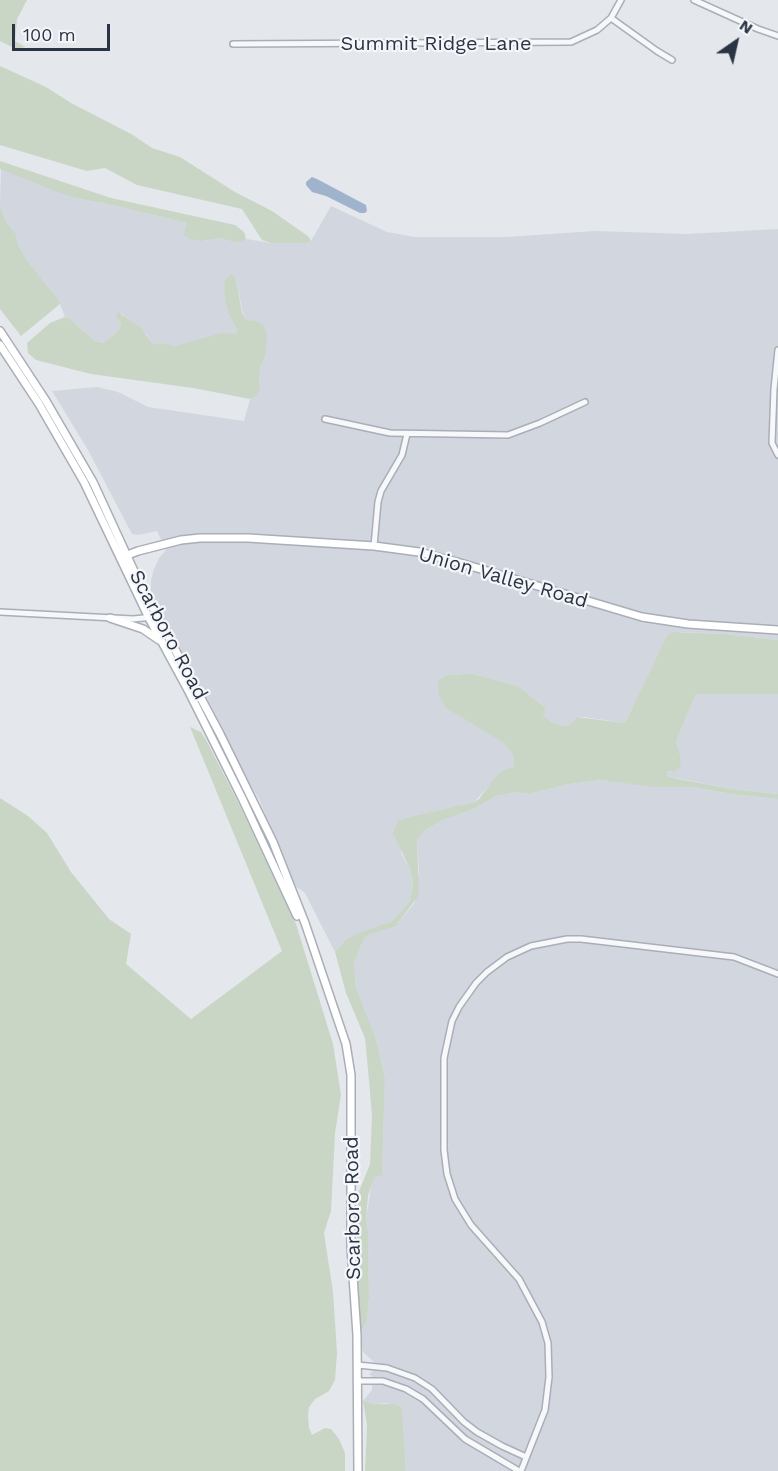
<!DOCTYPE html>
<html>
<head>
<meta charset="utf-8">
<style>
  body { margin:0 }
  #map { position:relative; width:778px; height:1471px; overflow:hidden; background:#e4e7ec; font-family:"Work Sans",sans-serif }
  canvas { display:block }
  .north { position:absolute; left:706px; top:12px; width:60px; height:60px; -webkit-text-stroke:4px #f4f6f9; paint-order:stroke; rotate:34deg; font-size:16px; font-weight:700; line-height:24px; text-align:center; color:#2b3445 }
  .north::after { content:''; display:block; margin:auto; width:21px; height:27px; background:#2b3445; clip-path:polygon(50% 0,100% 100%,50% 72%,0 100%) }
  .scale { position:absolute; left:12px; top:24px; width:98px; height:27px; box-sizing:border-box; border:3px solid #2b3445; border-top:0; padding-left:8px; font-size:18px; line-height:21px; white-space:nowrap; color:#2b3445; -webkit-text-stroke:4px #f4f6f9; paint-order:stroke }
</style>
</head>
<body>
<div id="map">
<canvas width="778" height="1471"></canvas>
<div class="north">N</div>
<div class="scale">100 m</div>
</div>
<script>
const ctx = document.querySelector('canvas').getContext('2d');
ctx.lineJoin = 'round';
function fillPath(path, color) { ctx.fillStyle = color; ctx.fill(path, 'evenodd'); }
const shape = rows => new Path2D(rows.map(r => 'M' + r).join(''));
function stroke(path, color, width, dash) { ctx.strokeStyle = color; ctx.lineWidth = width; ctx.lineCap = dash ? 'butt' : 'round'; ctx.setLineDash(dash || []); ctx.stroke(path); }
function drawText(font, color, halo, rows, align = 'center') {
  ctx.font = font + ' "Work Sans",sans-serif'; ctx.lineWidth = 4.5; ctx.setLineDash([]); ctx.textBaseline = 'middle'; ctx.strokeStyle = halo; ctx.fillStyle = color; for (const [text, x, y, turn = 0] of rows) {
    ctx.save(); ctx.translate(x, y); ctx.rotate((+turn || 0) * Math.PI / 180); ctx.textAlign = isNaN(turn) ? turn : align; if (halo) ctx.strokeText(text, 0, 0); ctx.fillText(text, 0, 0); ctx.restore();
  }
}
const built = shape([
  [1,168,80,199,103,203,183,222,203,241,221,238,242,242,246,239,271,243,307,243,311,241,331,206,387,232,415,237,507,237,595,231,688,234,778,229,778,640,726,634,681,632,666,637,625,723,584,717,577,717,569,725,562,726,553,723,543,715,546,708,518,686,473,674,466,676,457,674,457,713,505,744,513,755,514,768,504,770,474,802,413,816,401,853,410,869,413,881,410,901,391,922,345,940,335,952,305,893,294,885,259,799,250,784,246,781,151,599,151,581,153,572,159,558,166,550,157,531,138,535,132,534,88,450,52,391,97,387,118,392,148,407,244,421,250,399,256,396,260,384,252,322,247,320,243,313,236,279,229,275,224,282,228,313,237,330,237,335,176,346,154,345,147,335,121,313,119,322,121,325,118,331,103,343,95,341,70,319,65,317,58,299,26,259,18,244,16,234,7,223,0,207],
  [696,694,778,694,778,794,731,789,667,776,667,771,674,772,681,758,676,741],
  [601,780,694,787,731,794,778,799,778,1471,406,1471,402,1407,386,1403,375,1404,363,1401,372,1390,372,1376,369,1374,373,1371,374,1362,363,1352,361,1341,361,1331,367,1321,369,1298,368,1230,366,1220,372,1181,374,1178,382,1175,385,1078,376,1039,356,987,354,963,364,939,370,934,395,927,415,902,419,871,417,840,424,831,443,820,474,809,496,796,516,792,529,794,569,784]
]);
const green = shape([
  [0,0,27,0,17,19,15,41,25,47,16,49,0,41],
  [0,66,46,87,71,103,133,135,152,148,180,157,235,192,272,211,309,237,311,241,307,243,271,243,262,240,242,209,137,185,105,168,87,171,0,145],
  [0,161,111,198,235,225,244,232,246,239,242,242,235,242,221,238,203,241,190,239,184,235,186,224,183,222,103,203,80,199,60,193,0,169],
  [0,207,7,223,16,234,18,244,26,259,58,299,60,304,21,336,0,309],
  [229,275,233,275,236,279,242,313,247,320,258,322,263,325,267,335,265,356,259,369,260,389,256,396,250,399,193,388,91,374,36,360,28,353,27,343,50,323,65,317,70,319,95,341,103,343,118,331,121,325,116,316,118,312,140,327,154,345,160,343,176,346,222,333,237,334,237,330,228,313,225,297,224,282],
  [672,632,726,634,778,640,778,694,696,694,676,741,681,758,680,767,674,772,667,771,667,776,679,779,731,789,778,794,778,799,731,794,694,787,653,787,601,780,569,784,529,794,516,792,496,796,474,809,443,820,424,831,417,840,419,895,395,927,370,934,364,939,354,963,356,987,376,1039,385,1078,382,1175,374,1178,368,1196,366,1220,368,1230,369,1298,367,1321,361,1331,358,1314,357,1229,358,1194,370,1164,372,1116,370,1091,365,1038,346,993,335,952,345,940,359,933,391,922,410,901,413,881,410,869,393,833,398,821,413,816,474,802,479,799,497,775,504,770,514,767,513,755,505,744,445,707,439,694,438,681,447,675,473,674,518,686,546,708,543,715,553,723,562,726,569,725,577,717,625,723,666,637],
  [190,727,201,732,206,740,240,806,296,924,333,1044,341,1095,335,1133,331,1211,324,1233,333,1292,337,1353,335,1380,329,1391,315,1399,309,1407,308,1415,309,1428,312,1435,325,1428,331,1429,339,1439,345,1453,345,1471,0,1471,0,798,28,816,47,833,71,872,109,919,131,934,126,964,191,1019,282,951],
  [363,1401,375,1404,394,1404,402,1407,406,1471,365,1471,367,1425]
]);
const water = shape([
  [312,177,317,179,366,205,367,211,365,213,360,213,326,196,312,192,306,185,306,182]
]);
const street = shape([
  [694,0,758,29,778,36],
  [611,18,657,51,672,60],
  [233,44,571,42,597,30,611,18,621,0],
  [778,350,774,389,772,443,778,455],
  [325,419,390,433,508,435,540,423,585,402],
  [374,546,378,502,381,491,402,455,407,434],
  [0,612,133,619,153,617],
  [358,1365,387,1368,415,1378,432,1389,464,1422,477,1432,502,1446,526,1457],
  [358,1381,383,1381,406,1389,423,1399,465,1439,519,1471],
  [521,1471,545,1410,549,1377,548,1343,542,1322,519,1279,471,1225,455,1199,447,1174,444,1150,444,1058,452,1021,459,1007,476,983,487,972,507,957,531,946,567,939,581,939,734,957,778,974]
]);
const secondary = shape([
  [0,331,46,401,93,482,139,582,220,734,273,842,305,923,346,1044,351,1075,351,1247,357,1335,358,1471],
  [0,345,39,404,84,482,149,618,188,690,242,798,297,916],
  [125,556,138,551,181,540,200,538,248,538,374,546,419,552,457,562,642,617,688,624,778,630],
  [110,618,143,629,159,640]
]);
const streetNames = [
  ["Summit Ridge Lane",436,44],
  ["Union Valley Road",503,578,16],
  ["Scarboro Road",168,635,62],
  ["Scarboro Road",353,1208,-91]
];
fillPath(built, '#d2d6de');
fillPath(green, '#c9d6c5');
fillPath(water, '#9fb4cc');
stroke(street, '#a9aeb7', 8);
stroke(secondary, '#a9aeb7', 10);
stroke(street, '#f7f8fa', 5);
stroke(secondary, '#fff', 7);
drawText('20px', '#2b3445', '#f4f6f9', streetNames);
</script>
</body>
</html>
